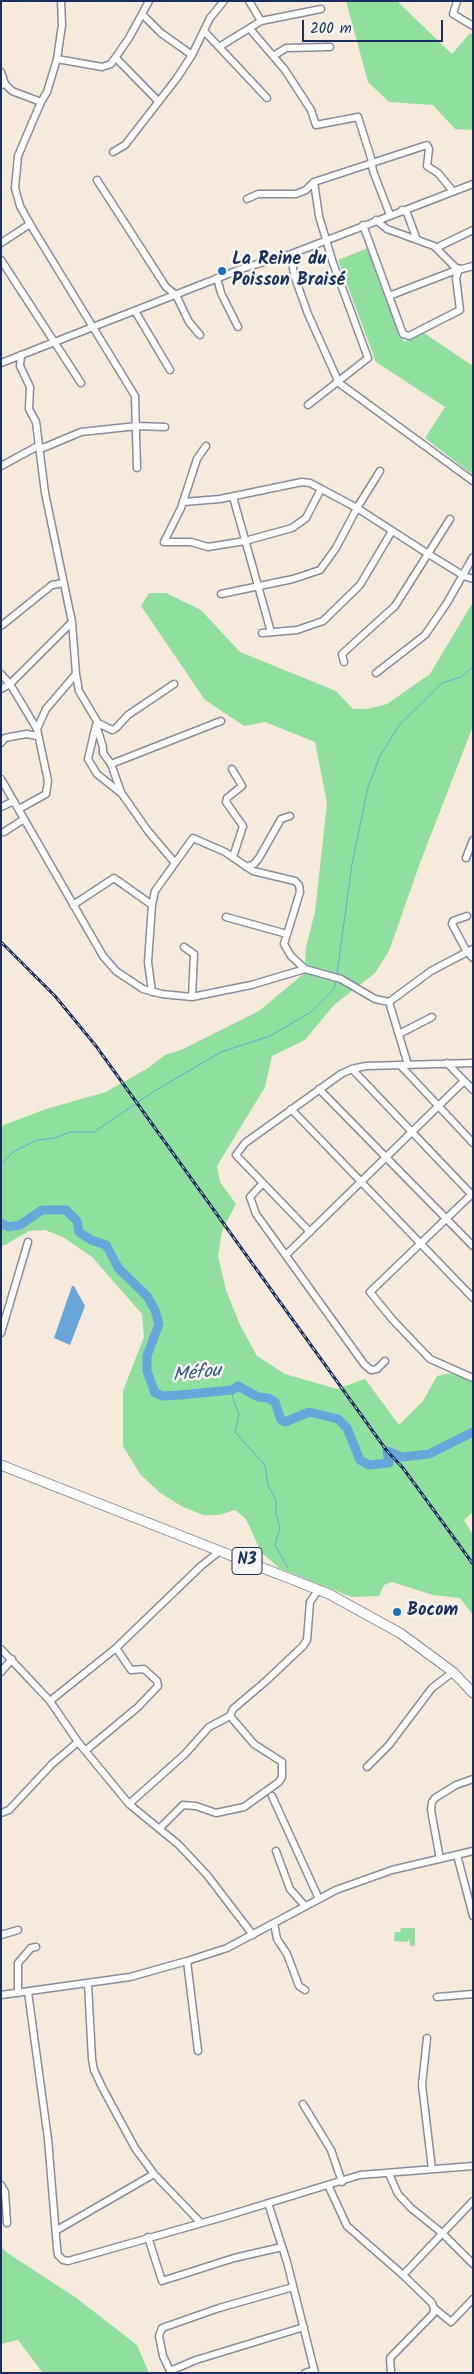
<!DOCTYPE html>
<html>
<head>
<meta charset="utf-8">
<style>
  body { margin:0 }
  #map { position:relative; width:474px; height:2374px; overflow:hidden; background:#f5eadb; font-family:Kalam,sans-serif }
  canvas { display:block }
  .frame { position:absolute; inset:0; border:2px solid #1b2f5e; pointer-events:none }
  .scale { position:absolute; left:302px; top:20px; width:141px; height:22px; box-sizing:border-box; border:2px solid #1b2f5e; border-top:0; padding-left:6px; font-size:15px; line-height:18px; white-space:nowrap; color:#1b2f5e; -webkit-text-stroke:4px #f6f6f2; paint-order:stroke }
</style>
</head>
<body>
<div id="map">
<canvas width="474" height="2374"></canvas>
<div class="frame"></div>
<div class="scale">200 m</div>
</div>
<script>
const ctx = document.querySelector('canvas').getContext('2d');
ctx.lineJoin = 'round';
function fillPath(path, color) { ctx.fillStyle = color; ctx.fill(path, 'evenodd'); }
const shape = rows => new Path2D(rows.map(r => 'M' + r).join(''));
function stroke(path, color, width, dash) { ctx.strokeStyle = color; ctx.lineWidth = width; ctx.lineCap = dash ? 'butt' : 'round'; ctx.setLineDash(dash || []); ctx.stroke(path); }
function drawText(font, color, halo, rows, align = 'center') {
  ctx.font = font + ' Kalam,sans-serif'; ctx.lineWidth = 5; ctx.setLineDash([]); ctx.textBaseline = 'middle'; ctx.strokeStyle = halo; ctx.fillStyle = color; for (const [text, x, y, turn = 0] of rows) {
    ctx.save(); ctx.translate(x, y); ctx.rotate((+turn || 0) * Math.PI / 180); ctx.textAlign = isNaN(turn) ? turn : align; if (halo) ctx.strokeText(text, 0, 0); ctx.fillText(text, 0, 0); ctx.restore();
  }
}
const green = shape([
  [346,1,397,1,452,54,470,33,473,35,473,130,455,129,433,105,389,102,368,82],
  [368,248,404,342,424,333,473,366,473,475,425,438,445,407,376,362,338,260],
  [149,593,166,593,201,610,240,652,336,691,353,709,367,709,387,704,430,674,473,602,473,726,420,863,389,951,375,973,334,1005,305,1040,272,1056,265,1087,217,1166,220,1182,236,1204,222,1231,218,1256,226,1290,240,1325,257,1356,285,1374,337,1389,365,1379,399,1425,423,1401,437,1376,450,1373,473,1380,473,1512,464,1520,473,1535,473,1615,460,1598,433,1595,392,1582,384,1585,379,1596,352,1597,339,1592,279,1568,261,1552,246,1519,235,1510,219,1515,203,1515,181,1506,159,1492,140,1474,123,1446,123,1391,144,1337,142,1314,92,1257,63,1237,45,1230,29,1231,5,1245,1,1246,1,1126,46,1109,106,1092,148,1068,165,1055,181,1050,259,1011,308,970,305,963,306,947,315,912,327,803,315,742,265,722,244,726,205,700,141,606],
  [401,1928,415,1928,415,1946,410,1946,409,1938,407,1942,394,1941,395,1932,400,1932],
  [1,2246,6,2252,75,2297,137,2345,149,2373,43,2373,18,2340,1,2344]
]);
const water = shape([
  [72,1286,74,1286,85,1306,70,1345,54,1338]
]);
const stream = shape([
  [337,974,352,864,368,787,380,756,400,724,442,683,461,677,473,667],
  [1,1164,13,1152,37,1140,55,1138,70,1132,94,1132,153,1092,221,1052,270,1036,311,1012,334,989,336,980],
  [232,1390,233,1399,239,1414,235,1432,265,1465,268,1485,276,1500,276,1514,280,1527,275,1545,288,1568]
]);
const river = shape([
  [1,1223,9,1227,20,1225,42,1210,66,1210,77,1221,79,1232,91,1240,106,1245,119,1269,147,1296,155,1310,159,1324,147,1356,147,1371,155,1393,163,1396,180,1395,232,1390,238,1386,258,1397,268,1398,275,1402,281,1420,285,1422,309,1412,338,1419,347,1428,360,1460,369,1465,389,1463,387,1451,402,1457,429,1454,473,1432]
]);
const minor = shape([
  [61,1,62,25,57,59,47,92,41,102,18,156,15,188,20,206,30,224,135,396,137,468],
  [249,1,261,21],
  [457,1,453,14,473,26],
  [142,14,161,33,192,55],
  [250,29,285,70,311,110,316,125,358,117,371,158,373,171,390,215],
  [204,31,267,98],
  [219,47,261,21,321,9],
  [275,55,286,48,330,47],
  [116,58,158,101],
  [57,59,102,67,111,64,129,38,149,1],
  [1,72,5,84],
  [1,85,5,84,12,91,41,102],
  [113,152,125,145,177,78,192,55,210,18,224,1],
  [97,180,157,273,166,287,176,295,189,322,200,335],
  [247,199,258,194,296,194,306,190,314,182,427,145,429,149,427,166,438,173,452,190],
  [402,210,407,213,417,240],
  [376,220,387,229,434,246,456,268,462,269,473,266],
  [363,225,389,296],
  [1,243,30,224],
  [438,247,473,230],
  [291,254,294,275,308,314,339,383,473,481],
  [1,260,81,383],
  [459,269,456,278,460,310,409,336,403,334,389,296,459,269],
  [217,278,221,293,238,327],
  [135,311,170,370],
  [21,355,20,366,30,387,29,409,36,422,45,493,72,622,76,674,79,691,98,723,96,725,88,759,97,774,122,794,148,831,175,863],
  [1,363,241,269,291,254,473,184],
  [308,405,368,358,333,263,319,216,314,182],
  [206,446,197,459,181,508,164,542,191,542,208,547,245,541,292,528,306,518,321,489],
  [1,466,38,446,43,448,81,432,137,426,165,427],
  [233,497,271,632],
  [183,502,220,499,302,482,310,483,357,508,422,550,464,576,473,579],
  [221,594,293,579,320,570,336,548,357,508,380,471],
  [1,626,52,585,63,583],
  [262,633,297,630,323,621,360,585,392,531],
  [344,662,342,654,395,606,450,519],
  [376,673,425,635,447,603,473,557],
  [1,674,10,684,1,689],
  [98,723,112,730,116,728,128,715,174,684],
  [97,728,103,747,103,753,111,764,121,792],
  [37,729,10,684,72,622],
  [1,743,5,738,15,736,27,734,37,736],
  [111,764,221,721],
  [232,769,242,786,227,798,226,802,243,826,233,857],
  [1,779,103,956,116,971,143,989,162,994,192,997,251,985,305,969,341,979,375,999,389,1002,431,971,473,949],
  [1,807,14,801],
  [19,809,46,794,48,781,37,729,46,709,76,674],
  [4,832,24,819],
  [466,858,473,840],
  [246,867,254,864,259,858,281,819,290,816],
  [73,905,114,878,152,905],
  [467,916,453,921,452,924,467,952,473,958],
  [226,917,287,934],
  [184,947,194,954,192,997],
  [152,992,148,962,152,905,155,891,193,838,225,852,253,871,295,881,299,885,300,892,284,944,291,956,305,969],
  [389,1002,408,1065],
  [399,1034,432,1017],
  [447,1063,473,1090],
  [400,1065,473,1143],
  [352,1069,471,1194],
  [319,1089,473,1246],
  [291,1109,473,1298],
  [263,1183,250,1197,256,1214,364,1364,371,1370,377,1369,385,1361],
  [473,1193,370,1292,392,1319,430,1359,473,1378],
  [310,1232,236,1155,245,1143,341,1074,352,1069,366,1066,473,1063],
  [287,1254,464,1081],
  [1,1333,28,1242],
  [1,1649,50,1701,78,1742,129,1804,179,1845,207,1875,253,1935],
  [1,1672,12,1659],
  [50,1701,116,1648,201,1566,220,1551],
  [85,1751,138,1707,158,1686,157,1681,144,1669,131,1670,116,1648],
  [367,1767,389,1745,432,1688,453,1672],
  [272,1796,319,1899],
  [129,1804,185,1754,209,1727,230,1716,233,1709,266,1681,303,1646,307,1640,310,1602,319,1589],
  [1,1813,9,1810,52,1764,78,1742],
  [160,1828,183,1805,196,1806,216,1813,244,1807,279,1782,282,1777,282,1762,254,1744,230,1716],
  [276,1851,290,1889,305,1906],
  [457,1855,473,1916],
  [440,1859,431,1810,432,1802,435,1798,456,1785,473,1779],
  [274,1923,277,1939,287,1954,299,1986,305,1990],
  [1,1935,18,1930],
  [187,1961,198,2051],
  [88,1984,92,2059,94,2070,102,2087,135,2148,154,2174,200,2222],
  [28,1992,48,2139,57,2248,58,2255,63,2260,68,2261,223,2217,360,2175,473,2166],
  [18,1993,18,1963,31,1948,36,1947],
  [1,1995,130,1977,187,1961,227,1948,336,1890,392,1870,473,1851],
  [437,1997,473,1994],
  [427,2038,422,2085,432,2169],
  [303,2104,331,2150,342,2182],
  [389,2174,398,2194,411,2208,442,2233,473,2264],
  [1,2185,5,2192,7,2223],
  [328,2185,347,2226,403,2275,432,2303,434,2308,433,2314,390,2358,391,2373],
  [268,2203,287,2262,315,2373],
  [57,2230,154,2174],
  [148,2237,162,2281,234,2258,282,2247],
  [403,2275,473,2201],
  [434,2308,451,2322,473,2299],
  [170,2371,196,2360,304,2327],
  [171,2373,163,2356,159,2336,162,2328,219,2308,293,2287],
  [305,2373,314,2370]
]);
const highway = shape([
  [1,1465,329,1594,400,1633,453,1672,473,1693]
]);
const rail = shape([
  [1,942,55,996,96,1046,387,1451,403,1468,473,1564]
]);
const markers = [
  [222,271,5,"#1f6fb2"],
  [397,1612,5,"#1f6fb2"]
];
const shields = [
  [247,1561,30]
];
const shieldNames = [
  ["N3",247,1561]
];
const poiNames = [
  ["La Reine du",232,261],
  ["Poisson Braisé",232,282],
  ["Bocom",407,1612]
];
const waterNames = [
  ["Méfou",197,1375,-6]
];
fillPath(green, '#90df9e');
fillPath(water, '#68a6da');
stroke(stream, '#68a6da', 1);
stroke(river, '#68a6da', 9);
stroke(minor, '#888c9c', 9);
stroke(highway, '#888c9c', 11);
stroke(minor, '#fff', 6);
stroke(highway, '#fff', 9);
stroke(rail, '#1b2f5e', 3);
stroke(rail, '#f6f6f2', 1, [4]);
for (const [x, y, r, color] of markers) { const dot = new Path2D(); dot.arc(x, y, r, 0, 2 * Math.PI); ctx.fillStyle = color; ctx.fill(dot); stroke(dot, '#f6f6f2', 2); }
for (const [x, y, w] of shields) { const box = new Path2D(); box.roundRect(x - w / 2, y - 13.5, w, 27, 4); ctx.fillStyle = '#f6f6f2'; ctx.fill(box); stroke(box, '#1b2f5e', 1); }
drawText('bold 16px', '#1b2f5e', null, shieldNames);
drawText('bold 18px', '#1b2f5e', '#f6f6f2', poiNames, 'left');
drawText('italic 19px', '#365989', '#f6f6f2', waterNames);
</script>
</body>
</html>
